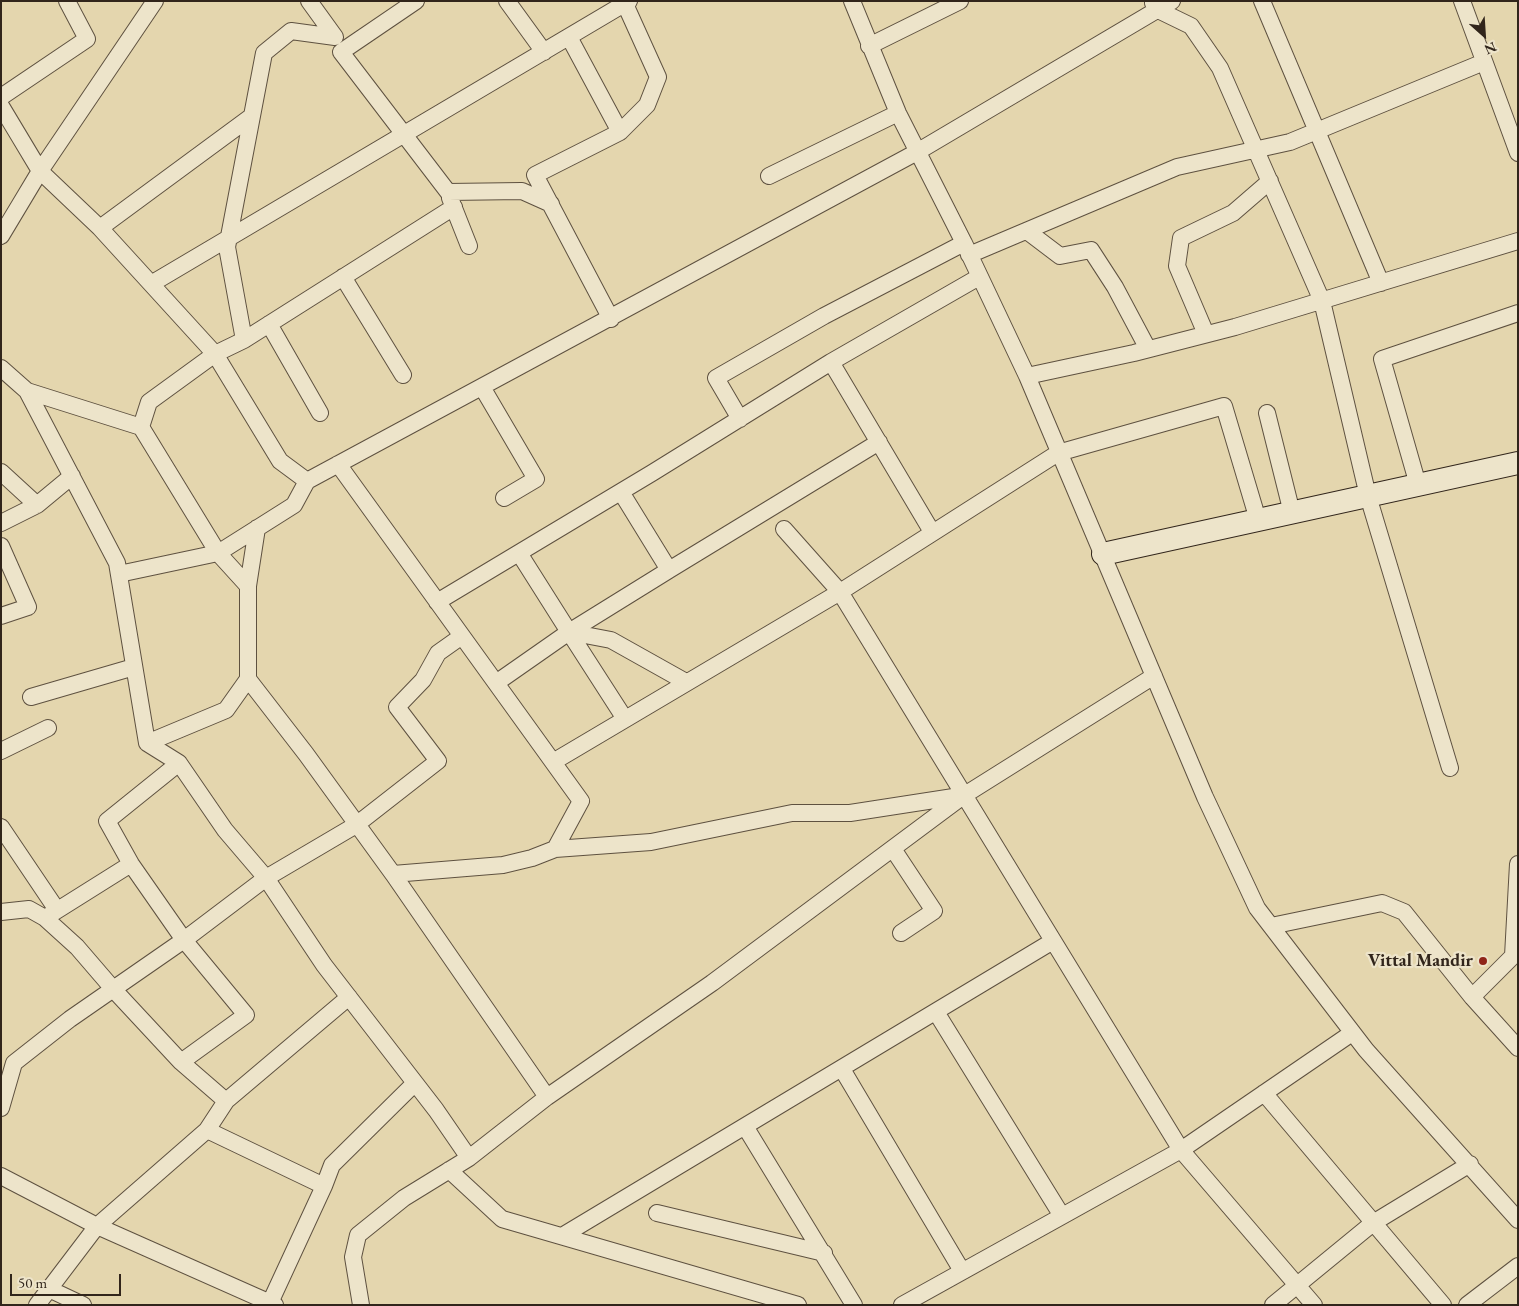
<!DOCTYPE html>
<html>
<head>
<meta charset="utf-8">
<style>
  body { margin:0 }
  #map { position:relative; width:1519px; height:1306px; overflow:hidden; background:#e4d6ae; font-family:"EB Garamond",serif }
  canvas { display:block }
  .frame { position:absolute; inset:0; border:2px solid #31251b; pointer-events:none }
  .north { position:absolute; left:1459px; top:10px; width:50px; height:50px; -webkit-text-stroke:4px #ede4ca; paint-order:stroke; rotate:154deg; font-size:14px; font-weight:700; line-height:20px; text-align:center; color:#31251b }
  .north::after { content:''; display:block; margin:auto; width:18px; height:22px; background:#31251b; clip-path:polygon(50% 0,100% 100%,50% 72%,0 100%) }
  .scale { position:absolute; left:10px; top:1274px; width:111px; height:22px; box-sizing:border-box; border:2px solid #31251b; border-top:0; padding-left:6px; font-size:15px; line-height:18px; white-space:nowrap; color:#31251b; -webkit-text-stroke:4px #ede4ca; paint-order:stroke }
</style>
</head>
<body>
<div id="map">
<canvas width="1519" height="1306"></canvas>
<div class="frame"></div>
<div class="north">N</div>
<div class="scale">50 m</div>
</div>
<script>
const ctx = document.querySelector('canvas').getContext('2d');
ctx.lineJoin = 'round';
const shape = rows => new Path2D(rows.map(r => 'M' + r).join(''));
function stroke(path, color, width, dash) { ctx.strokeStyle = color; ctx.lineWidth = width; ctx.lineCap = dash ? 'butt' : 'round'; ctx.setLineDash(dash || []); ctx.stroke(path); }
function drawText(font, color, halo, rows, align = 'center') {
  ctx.font = font + ' "EB Garamond",serif'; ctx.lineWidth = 4.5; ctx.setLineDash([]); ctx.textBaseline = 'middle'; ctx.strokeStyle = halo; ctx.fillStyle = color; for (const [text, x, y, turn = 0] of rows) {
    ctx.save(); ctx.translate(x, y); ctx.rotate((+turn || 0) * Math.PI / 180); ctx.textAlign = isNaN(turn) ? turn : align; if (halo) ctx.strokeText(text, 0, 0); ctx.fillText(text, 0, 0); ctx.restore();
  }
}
const street = shape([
  [416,1,341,52,448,192,522,191,551,204],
  [507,1,544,52],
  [852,1,898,113,964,243,1027,376,1205,797,1257,908,1366,1050,1518,1220],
  [1262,1,1381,283],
  [1462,1,1518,153],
  [1153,3,1156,9,1191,26,1220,68,1322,301,1368,496,1450,768],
  [569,37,620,132,535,175,611,319],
  [869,46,960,1],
  [1,97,87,39,67,1],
  [1,106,40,171,100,228,215,354,244,340,227,247,264,53,291,31,335,37,309,1],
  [620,132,647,105,658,77,625,4],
  [769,176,898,113],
  [450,198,469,246],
  [100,228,252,116],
  [1027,231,1060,256,1091,250,1115,287,1148,349],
  [1,236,40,171,155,1],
  [969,255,1177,167,1290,142,1484,62],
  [343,277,403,375],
  [151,284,629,1],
  [269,324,320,413],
  [1206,334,1177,266,1181,238,1233,213,1270,181],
  [244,340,454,207],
  [831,362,932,532],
  [1,368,27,391,117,563,147,743,179,763,225,830,266,878,324,965,436,1110,469,1158],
  [1027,376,1134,353,1235,327,1518,241],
  [482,387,536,479,504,498],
  [27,391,141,427,218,553,248,586],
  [1267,413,1292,513],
  [740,419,716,378,824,316,964,243],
  [141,427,149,402,215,354,280,461,307,481,917,152,1172,1],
  [1,472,37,505,1,523],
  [1418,485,1382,359,1518,313],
  [621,492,669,570,879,442],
  [37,505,72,476],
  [784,529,840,592,1181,1150,1314,1305],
  [1,546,28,607,1,616],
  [519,553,569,632,611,640,686,682],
  [119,574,218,553,294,505,307,481],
  [437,602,652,473,831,362,979,277],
  [569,632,625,719],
  [248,679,306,754,393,874,503,865,532,858,555,849,581,801,338,464],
  [496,683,569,632,669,570],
  [31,697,134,667],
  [147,743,226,710,248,679,248,586,257,528],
  [1,751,48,728],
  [553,762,840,592,1058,453,1224,406,1258,520],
  [1,827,57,910],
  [555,849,651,842,792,813,850,813,960,796],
  [893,849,934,911,901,933],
  [393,874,547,1097],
  [1,912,29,909,45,918,77,947,114,990,181,1062,226,1101],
  [45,918,131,864],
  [1271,926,1382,903,1404,912,1472,997,1518,1048],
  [1472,997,1513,956,1518,864],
  [936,1012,1062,1216],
  [181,1062,246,1015,184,940,266,878,356,825,438,761,397,707,423,680,438,653,462,636],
  [842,1069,962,1271],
  [1264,1093,1443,1305],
  [1,1108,14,1063,70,1019,184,940,131,864,107,821,179,763],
  [746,1128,854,1305],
  [207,1130,324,1186,269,1305],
  [449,1170,502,1219,798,1305],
  [1,1176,97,1226,275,1305],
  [324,1186,332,1165,415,1083],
  [657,1213,824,1253],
  [562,1236,1053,941],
  [49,1289,83,1305],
  [37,1305,97,1226,207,1130,226,1101,349,997],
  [361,1305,353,1257,358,1235,404,1198,469,1158,547,1097,712,983,963,796,1154,676],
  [902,1305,1181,1150,1352,1033],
  [1273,1305,1373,1223,1470,1164],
  [1467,1305,1518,1266]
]);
const secondary = shape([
  [1103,554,1518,463]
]);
const markers = [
  [1483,961,5,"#8f2418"]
];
const poiNames = [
  ["Vittal Mandir",1473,961]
];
stroke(street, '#5e5140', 18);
stroke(secondary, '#31251b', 24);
stroke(street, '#ede4ca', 16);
stroke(secondary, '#ede4ca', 22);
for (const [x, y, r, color] of markers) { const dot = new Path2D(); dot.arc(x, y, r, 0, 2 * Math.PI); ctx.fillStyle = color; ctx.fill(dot); stroke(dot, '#ede4ca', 2); }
drawText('bold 18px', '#31251b', '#ede4ca', poiNames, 'right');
</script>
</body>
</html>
